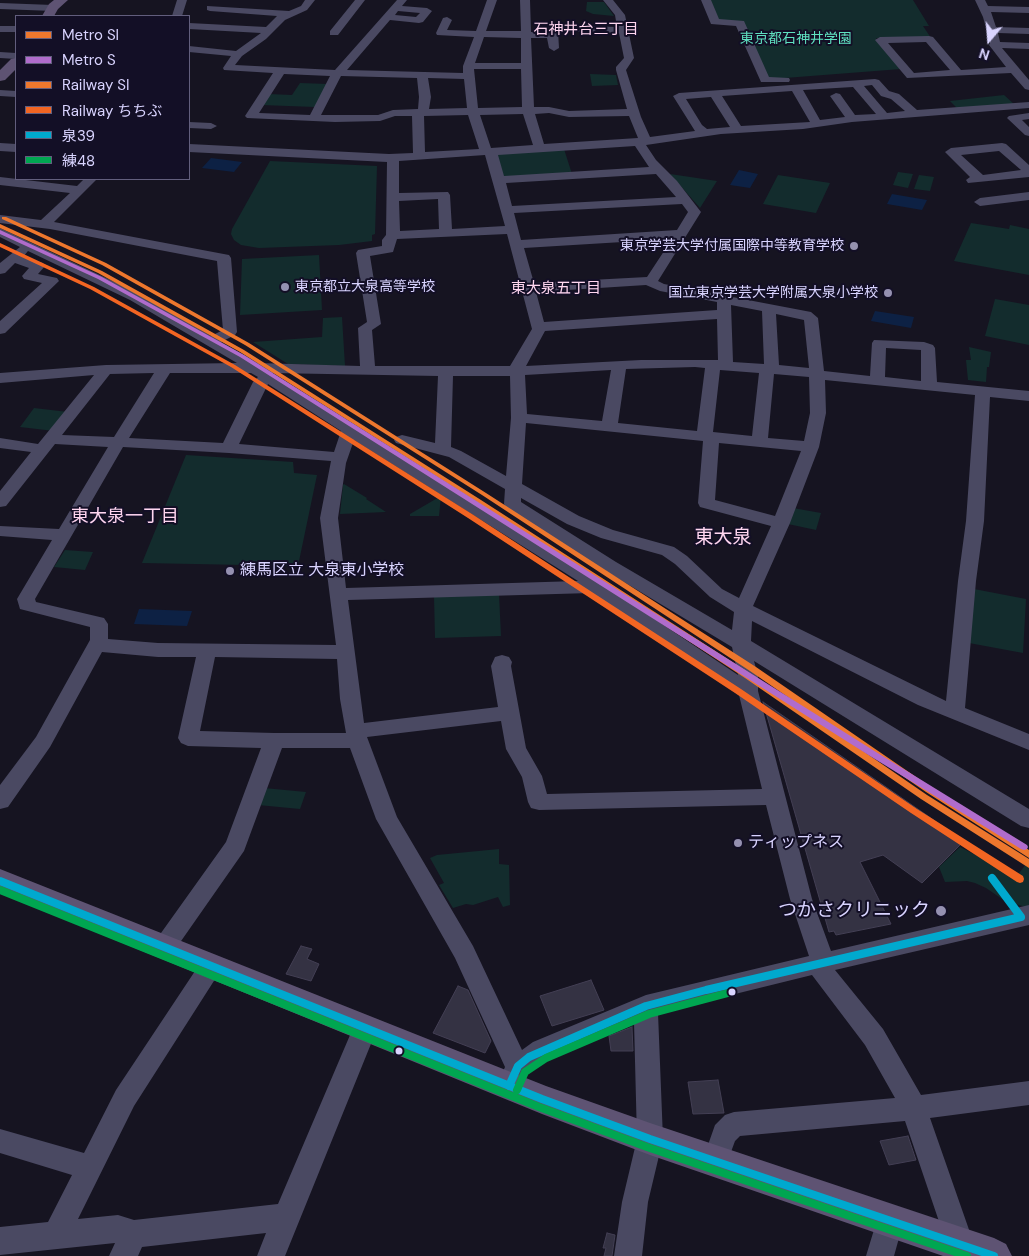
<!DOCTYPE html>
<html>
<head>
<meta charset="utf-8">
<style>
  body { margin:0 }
  #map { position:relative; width:1029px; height:1256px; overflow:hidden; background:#161421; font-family:"DM Sans","Noto Sans JP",sans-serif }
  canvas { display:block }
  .legend { position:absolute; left:15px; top:15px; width:175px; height:165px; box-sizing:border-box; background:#130f26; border:1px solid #625e7d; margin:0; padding:6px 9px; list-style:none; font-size:15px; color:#d9d4ff }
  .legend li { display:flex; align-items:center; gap:10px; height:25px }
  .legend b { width:25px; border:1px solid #625e7d }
  .north { position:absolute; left:964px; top:15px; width:50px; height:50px; -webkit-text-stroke:4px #130f26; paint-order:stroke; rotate:198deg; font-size:14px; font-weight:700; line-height:20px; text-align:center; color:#d9d4ff }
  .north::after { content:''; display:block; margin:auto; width:18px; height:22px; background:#d9d4ff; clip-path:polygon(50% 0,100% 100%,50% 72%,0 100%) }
</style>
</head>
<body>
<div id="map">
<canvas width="1029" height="1256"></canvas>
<ul class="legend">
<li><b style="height:6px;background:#ed772d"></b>Metro SI</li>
<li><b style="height:6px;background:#b06ccc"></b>Metro S</li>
<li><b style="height:6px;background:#ed772d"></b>Railway SI</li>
<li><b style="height:6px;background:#f26522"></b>Railway ちちぶ</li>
<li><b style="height:6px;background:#00a9ce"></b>泉39</li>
<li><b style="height:6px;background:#00a651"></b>練48</li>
</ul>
<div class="north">N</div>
</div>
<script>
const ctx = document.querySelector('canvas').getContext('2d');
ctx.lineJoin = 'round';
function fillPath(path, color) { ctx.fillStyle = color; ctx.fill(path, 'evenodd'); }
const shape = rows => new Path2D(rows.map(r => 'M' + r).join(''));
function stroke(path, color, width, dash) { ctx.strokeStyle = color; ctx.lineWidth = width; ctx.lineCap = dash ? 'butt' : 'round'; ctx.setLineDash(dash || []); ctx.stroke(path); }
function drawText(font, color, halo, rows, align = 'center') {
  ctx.font = font + ' "DM Sans","Noto Sans JP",sans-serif'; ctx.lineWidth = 4; ctx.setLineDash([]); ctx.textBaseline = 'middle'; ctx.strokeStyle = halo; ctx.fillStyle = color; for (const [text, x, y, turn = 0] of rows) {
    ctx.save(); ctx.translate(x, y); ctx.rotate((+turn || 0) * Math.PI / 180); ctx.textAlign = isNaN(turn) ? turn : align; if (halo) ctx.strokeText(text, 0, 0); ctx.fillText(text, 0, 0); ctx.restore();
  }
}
const green = shape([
  [709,0,913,0,929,26,923,26,931,38,876,38,901,69,772,79,767,78,743,21,719,21],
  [587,2,604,2,614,16,593,14,586,11],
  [590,74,616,75,618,85,592,86],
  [300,83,328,84,315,107,261,105,268,94,292,95],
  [1004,95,1014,104,957,108,950,101],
  [564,149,572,174,504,178,495,153],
  [270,161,377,166,375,234,372,235,372,241,339,245,259,248,241,245,234,240,231,234,232,229],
  [898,172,913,174,908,188,893,185],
  [670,174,717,181,700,208],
  [778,175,830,183,816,213,763,204],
  [919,175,934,177,930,191,914,189],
  [971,223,1009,229,1010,225,1029,229,1029,275,954,261],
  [319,255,322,310,240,315,242,259],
  [995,299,1029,305,1029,345,985,336],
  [342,317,345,366,288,364,253,342,322,337,323,318],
  [969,347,991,352,989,367,987,367,986,382,968,380,966,360,971,360],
  [34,408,68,412,54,431,20,427],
  [186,455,293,462,294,473,317,475,298,566,142,563],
  [344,484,367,498,366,499,386,512,340,514,343,485],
  [441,496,439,516,410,516,410,514],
  [793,508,821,513,816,530,788,524],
  [65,550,93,552,85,570,54,567],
  [974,589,1026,599,1023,653,969,643],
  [499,594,501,636,435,638,434,596],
  [264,788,306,792,300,809,258,805],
  [960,847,1017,876,1029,860,1029,908,1005,901,986,888,975,883,967,881,945,882,939,867],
  [499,849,499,864,509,865,510,905,503,907,498,897,473,905,466,904,453,908,439,885,444,883,430,858,437,855]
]);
const water = shape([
  [211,158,242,162,234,172,202,168],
  [739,170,758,174,750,188,730,185],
  [892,194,927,200,922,210,887,204],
  [875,311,914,317,911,328,871,321],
  [139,609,192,611,187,626,134,624]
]);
const building = shape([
  [763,702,964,841,922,883,883,855,860,862,891,924,836,935,834,931,829,932,763,702],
  [301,946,312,949,307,959,319,964,311,981,286,974,301,946],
  [591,980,604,1010,552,1026,540,996,591,980],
  [458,986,468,990,491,1041,485,1053,433,1033,458,986],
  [632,1027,633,1051,611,1051,609,1036,632,1027],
  [718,1080,724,1113,693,1114,688,1082,718,1080],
  [908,1136,916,1160,889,1165,880,1141,908,1136],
  [607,1233,615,1235,612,1256,604,1256,606,1248,603,1248,607,1233]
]);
const minor = shape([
  [177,0,187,0,182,16,172,16,177,0],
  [305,0,315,0,307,10,285,20,266,39,242,56,235,65,335,70,397,0,407,0,402,6,427,8,432,11,423,22,419,23,390,20,347,70,463,73,463,66,474,37,437,35,436,33,443,18,447,17,452,20,447,30,476,31,487,0,497,0,486,31,521,31,520,0,530,0,531,32,548,32,549,26,553,25,617,27,615,15,603,0,613,0,625,15,634,58,626,70,641,117,650,137,695,131,673,96,679,93,875,79,879,80,889,91,899,94,917,110,1029,102,1029,108,852,122,803,129,721,134,646,145,656,160,677,181,701,212,658,281,664,284,811,312,818,318,824,371,870,376,872,343,874,340,924,342,933,345,935,348,937,382,1029,391,1029,401,990,397,984,521,976,581,965,708,1029,734,1029,750,918,705,752,621,751,641,1029,809,1029,828,1021,826,754,661,758,676,758,691,812,899,831,951,1029,905,1029,925,835,970,883,1029,921,1095,1029,1081,1029,1105,930,1118,974,1244,970,1254,964,1256,950,1254,905,1121,740,1136,735,1141,724,1171,715,1175,706,1171,702,1162,715,1125,725,1115,734,1112,895,1098,865,1045,812,975,658,1013,663,1139,648,1202,642,1256,614,1256,622,1202,637,1139,634,1022,551,1058,528,1074,523,1084,514,1088,505,1084,501,1076,505,1067,455,958,376,819,350,748,282,748,244,851,172,954,164,957,156,954,152,947,156,940,226,842,261,748,188,746,181,743,178,738,196,657,158,657,102,652,50,747,8,807,0,809,0,785,36,737,90,640,90,627,20,609,17,599,52,540,0,536,0,526,59,529,108,447,55,444,6,506,0,507,0,491,31,452,0,448,0,438,38,444,94,375,0,383,0,373,106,365,237,363,130,300,28,251,23,257,43,263,45,266,38,274,57,278,59,281,5,333,0,334,0,321,42,283,24,279,22,276,29,268,15,263,5,273,0,274,0,263,20,247,0,237,0,228,140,294,211,336,223,330,217,261,50,229,0,223,0,215,41,220,70,193,0,185,0,177,77,186,84,179,97,179,54,222,229,255,231,258,237,332,235,335,221,342,258,363,360,366,358,328,367,322,356,253,358,250,382,246,382,240,386,235,387,162,189,152,189,144,389,154,413,153,412,116,395,116,380,121,335,122,247,118,245,116,273,73,224,70,223,68,231,56,189,52,189,46,236,51,261,33,189,29,189,23,266,27,277,16,210,11,207,10,207,6,289,11,301,6,305,0],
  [398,11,420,13,416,17,395,15,398,11],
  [558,31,619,33,624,58,616,67,616,70,627,109,569,111,549,107,534,107,531,38,547,38,549,48,554,51,559,48,558,31],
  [484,37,521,38,521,63,475,63,484,37],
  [474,69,521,69,522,107,478,108,474,69],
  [284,74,330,76,310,115,259,113,284,74],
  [341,76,417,78,419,97,418,109,393,110,378,115,321,115,341,76],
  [428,78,464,79,467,108,429,109,431,97,428,78],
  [872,85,881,96,891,99,905,111,887,113,864,86,872,85],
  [853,87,876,114,855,115,840,94,836,93,830,96,845,117,820,120,803,90,853,87],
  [792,91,810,122,741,126,722,96,792,91],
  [711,97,730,127,707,129,702,125,686,99,711,97],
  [549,113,569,117,629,116,638,138,544,144,535,114,549,113],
  [523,114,533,145,491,148,480,115,523,114],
  [468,115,479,149,425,152,424,116,468,115],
  [635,146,649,167,504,176,498,155,635,146],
  [485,155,505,226,452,229,450,195,448,192,399,193,399,161,485,155],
  [656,174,676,197,512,206,506,183,656,174],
  [438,199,439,229,400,231,399,201,438,199],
  [682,204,688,212,677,230,521,240,514,213,682,204],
  [507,234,532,329,510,366,375,366,372,330,381,324,370,256,393,252,397,239,507,234],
  [672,239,647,277,534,283,524,248,672,239],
  [646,285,660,291,717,302,717,310,544,322,536,292,646,285],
  [731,305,762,311,764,364,733,362,731,305],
  [776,314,804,320,809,368,779,365,776,314],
  [717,319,718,360,641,360,526,366,545,331,717,319],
  [886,348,921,350,921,381,885,377,886,348],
  [695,367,705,368,697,431,618,423,626,369,695,367],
  [611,370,602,421,527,414,525,375,611,370],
  [720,370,759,373,752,436,713,432,720,370],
  [154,373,114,437,62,435,110,374,154,373],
  [170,373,251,373,258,377,253,382,223,443,129,438,170,373],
  [272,373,438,376,435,443,402,435,396,437,394,440,396,443,449,457,505,489,504,504,506,508,604,570,732,647,738,675,601,583,592,574,272,373],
  [774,374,809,377,810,413,804,441,768,438,774,374],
  [453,376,510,376,511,418,506,476,461,451,451,447,453,376],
  [825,380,975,395,966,521,958,581,946,701,753,606,790,523,819,447,826,413,825,380],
  [268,384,341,431,334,452,239,444,268,384],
  [526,423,703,441,698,503,700,507,771,526,739,598,722,589,687,556,674,547,613,530,579,516,522,484,526,423],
  [354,440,578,581,346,588,338,518,346,463,354,440],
  [719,443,801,451,775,516,715,500,719,443],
  [123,447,229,453,331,461,320,518,336,645,158,643,108,639,108,624,104,618,36,602,35,599,123,447],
  [521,498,567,524,601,538,662,555,675,564,710,597,734,612,732,630,616,562,521,502,521,498],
  [591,593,739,695,762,789,547,794,542,776,526,748,511,666,512,662,509,657,502,655,495,657,491,666,498,707,364,723,348,600,591,593],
  [215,657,337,659,340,699,346,733,274,733,200,731,215,657],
  [501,721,506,749,522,777,528,802,531,808,539,810,766,805,790,899,809,956,646,995,533,1042,522,1050,473,946,397,817,367,737,501,721],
  [355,0,365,0,338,35,330,35,330,31,355,0],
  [701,0,711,0,719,19,744,21,769,77,789,78,790,80,789,82,761,82,736,26,711,24,701,0],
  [975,0,985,0,988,6,1029,7,1029,13,991,12,996,27,1029,28,1029,34,998,33,1000,42,1029,43,1029,49,1002,48,1029,80,1029,90,1025,89,1011,73,907,78,875,40,880,37,929,36,933,37,961,70,1006,67,989,45,990,43,983,17,975,0],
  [926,42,950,70,914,73,888,43,926,42],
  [0,3,53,5,58,8,53,11,0,9,0,3],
  [0,26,16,26,16,32,0,32,0,26],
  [0,52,16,53,16,59,0,58,0,52],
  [0,90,16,91,16,97,0,96,0,90],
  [1029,113,1029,119,1022,120,1029,127,1029,136,1025,135,1007,118,1009,116,1029,113],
  [189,122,211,123,217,126,211,129,189,128,189,122],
  [0,143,16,144,16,152,0,151,0,143],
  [1002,143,1006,144,1029,165,1029,177,968,183,966,180,970,177,945,152,951,148,1002,143],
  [999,151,1021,170,983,175,961,155,999,151],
  [1029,192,1029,200,980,206,974,202,980,198,1029,192],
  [211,956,219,959,223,966,219,973,134,1106,78,1219,118,1215,134,1220,278,1204,356,1021,365,1018,374,1021,377,1029,285,1256,257,1256,266,1233,142,1247,138,1256,109,1256,115,1243,0,1255,0,1227,48,1222,72,1175,0,1153,0,1129,84,1153,116,1090,203,959,211,956],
  [890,1207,900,1210,904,1220,894,1256,866,1256,880,1210,890,1207]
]);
const major = shape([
  [54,0,68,0,58,9,54,16,42,16,49,4,54,0],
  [16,58,16,69,5,80,0,81,0,70,11,59,16,58],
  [0,869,546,1086,650,1123,994,1238,1006,1244,1012,1256,943,1256,650,1155,542,1114,0,893,0,869]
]);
const bus1 = shape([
  [0,881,542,1099,650,1139,994,1256],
  [509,1086,518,1066,529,1057,646,1006,706,990,1021,917,992,878]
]);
const bus2 = shape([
  [0,890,539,1107,647,1147,967,1256],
  [517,1090,525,1072,546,1058,649,1014,732,992]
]);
const rail1 = shape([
  [2,217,6,217,106,263,249,343,486,493,756,667,932,788,1029,850,1029,858,926,792,750,671,482,495,245,345,102,265,2,219,2,217]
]);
const rail2 = shape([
  [0,243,94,287,235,365,472,514,741,689,917,809,1023,876,1024,879,1023,882,1020,883,1017,882,911,813,735,693,468,518,231,367,90,289,0,247,0,243]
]);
const metro1 = shape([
  [0,224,102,271,244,350,481,500,751,674,927,795,1029,859,1029,868,921,799,745,678,477,502,240,352,98,273,0,228,0,224]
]);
const metro2 = shape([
  [0,230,102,277,244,355,876,752,1027,845,1028,847,1027,849,1024,850,1021,849,870,756,240,357,98,279,0,234,0,230]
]);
const markers = [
  [854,246,5,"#9591b1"],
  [285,287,5,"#9591b1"],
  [888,293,5,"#9591b1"],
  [230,571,5,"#9591b1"],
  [738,843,5,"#9591b1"],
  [941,911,6,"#9591b1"],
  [732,992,4.5,"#d9d4ff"],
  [399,1051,4.5,"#d9d4ff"]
];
const farParknames = [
  ["東京都石神井学園",796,39]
];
const farPoinames = [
  ["東京学芸大学付属国際中等教育学校",844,246],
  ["東京都立大泉高等学校",295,287,"left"],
  ["国立東京学芸大学附属大泉小学校",878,293]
];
const farNeighbourhoodnames = [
  ["石神井台三丁目",586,30],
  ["東大泉五丁目",556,289]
];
const poiNames = [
  ["練馬区立 大泉東小学校",240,571],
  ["ティップネス",748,843]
];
const neighbourhoodNames = [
  ["東大泉一丁目",125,517]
];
const quarterNames = [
  ["東大泉",723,538]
];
const nearPoinames = [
  ["つかさクリニック",930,911]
];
fillPath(green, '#132c2d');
fillPath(water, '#0d2144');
fillPath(building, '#343243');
stroke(building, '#433f54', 1);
fillPath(minor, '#4a4962');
fillPath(major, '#5e5373');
stroke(bus1, '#00a9ce', 8);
stroke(bus2, '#00a651', 8);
fillPath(rail1, '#ed772d');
fillPath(rail2, '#f26522');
fillPath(metro1, '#ed772d');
fillPath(metro2, '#b06ccc');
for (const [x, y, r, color] of markers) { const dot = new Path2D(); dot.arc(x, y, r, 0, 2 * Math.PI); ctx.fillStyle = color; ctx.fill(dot); stroke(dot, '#130f26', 2); }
drawText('14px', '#5fe0c0', '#130f26', farParknames);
drawText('14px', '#d9d4ff', '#130f26', farPoinames, 'right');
drawText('15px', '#ffd6f0', '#130f26', farNeighbourhoodnames);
drawText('16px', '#d9d4ff', '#130f26', poiNames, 'left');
drawText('18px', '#ffd6f0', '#130f26', neighbourhoodNames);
drawText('19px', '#ffd6f0', '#130f26', quarterNames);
drawText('19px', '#d9d4ff', '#130f26', nearPoinames, 'right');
</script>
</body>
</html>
